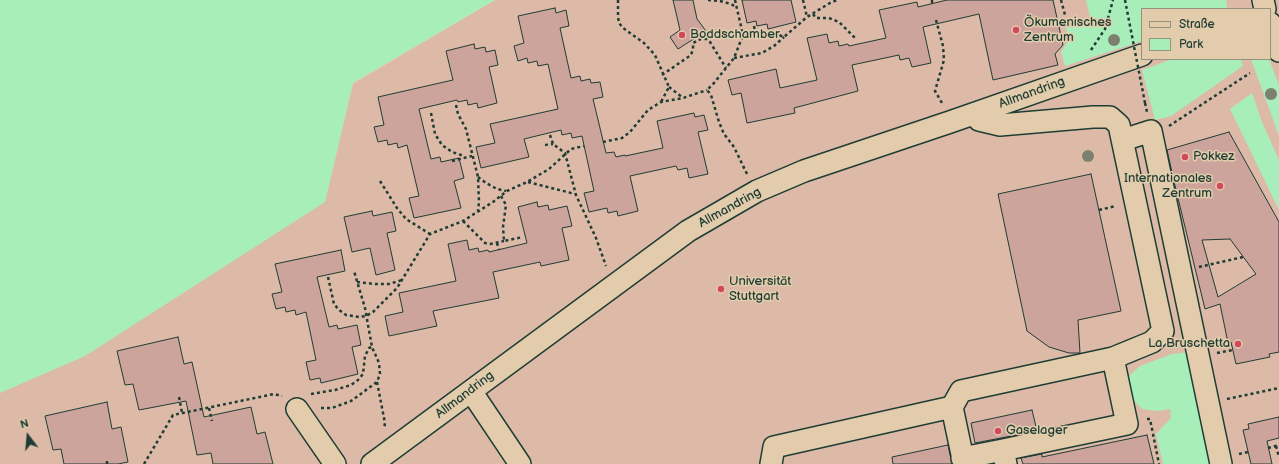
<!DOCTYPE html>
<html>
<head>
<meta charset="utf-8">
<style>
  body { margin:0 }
  #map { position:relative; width:1279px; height:464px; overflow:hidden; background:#e9c8af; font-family:"Balsamiq Sans",sans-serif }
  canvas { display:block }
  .legend { position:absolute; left:1141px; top:8px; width:130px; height:52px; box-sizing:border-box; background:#e2ccac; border:1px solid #94937c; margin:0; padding:5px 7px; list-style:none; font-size:12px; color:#1f3d34 }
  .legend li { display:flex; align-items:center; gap:8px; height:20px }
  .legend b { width:20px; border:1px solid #94937c }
  .north { position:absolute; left:8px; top:416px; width:40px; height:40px; -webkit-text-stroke:3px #e2ccac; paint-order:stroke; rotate:344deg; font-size:11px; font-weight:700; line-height:16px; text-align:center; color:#1f3d34 }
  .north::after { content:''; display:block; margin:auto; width:14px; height:18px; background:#1f3d34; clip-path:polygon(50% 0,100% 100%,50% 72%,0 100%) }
</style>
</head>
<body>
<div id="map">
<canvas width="1279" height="464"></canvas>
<ul class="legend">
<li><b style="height:5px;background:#e2ccac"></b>Straße</li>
<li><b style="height:11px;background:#a7eebb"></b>Park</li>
</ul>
<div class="north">N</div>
</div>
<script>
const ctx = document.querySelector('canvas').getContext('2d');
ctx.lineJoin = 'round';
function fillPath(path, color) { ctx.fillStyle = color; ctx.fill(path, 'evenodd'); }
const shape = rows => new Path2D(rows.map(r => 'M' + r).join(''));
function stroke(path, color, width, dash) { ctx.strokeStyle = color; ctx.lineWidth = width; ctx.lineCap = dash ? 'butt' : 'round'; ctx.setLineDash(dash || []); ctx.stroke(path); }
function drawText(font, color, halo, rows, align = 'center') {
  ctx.font = font + ' "Balsamiq Sans",sans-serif'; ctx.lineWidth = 3; ctx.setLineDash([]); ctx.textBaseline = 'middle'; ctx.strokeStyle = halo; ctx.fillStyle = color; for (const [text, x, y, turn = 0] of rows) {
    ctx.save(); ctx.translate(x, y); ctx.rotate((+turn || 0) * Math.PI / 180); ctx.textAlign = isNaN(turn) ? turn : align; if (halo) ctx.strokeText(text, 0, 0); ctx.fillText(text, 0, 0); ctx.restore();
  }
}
const built = shape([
  [495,0,1279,0,1279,464,0,464,0,375,325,202,353,84],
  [1142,9,1270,9,1270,59,1142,59]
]);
const green = shape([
  [0,0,495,0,353,83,325,202,85,356,0,393],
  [1086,0,1226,0,1227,7,1226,9,1142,9,1142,41,1065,66,1061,52,1069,39,1066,28,1091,21],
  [1173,59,1241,59,1243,66,1171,116,1155,120,1142,70],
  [1251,59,1269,59,1279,85,1279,136],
  [1252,93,1262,122,1279,160,1279,210,1230,109],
  [1189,352,1214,464,1163,464,1156,434,1171,418,1170,409,1157,411,1142,409,1129,395,1128,377,1140,366,1172,354]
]);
const building = shape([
  [673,0,693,0,697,19,706,31,678,49,670,37,680,30,673,0],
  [742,0,791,0,796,22,768,29,767,24,757,26,756,21,747,23,742,0],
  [947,0,1053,0,1063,45,1055,54,1058,65,993,80,979,14,923,27,931,63,912,67,909,58,900,60,899,55,852,65,858,91,794,108,795,113,747,123,741,93,732,95,728,80,776,69,780,88,817,80,807,38,827,34,829,43,838,41,839,46,848,44,849,46,886,38,879,10,917,2,918,7,947,0],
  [555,8,556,13,566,10,569,26,560,28,571,78,580,76,581,81,590,79,591,83,600,82,603,97,593,99,606,153,614,152,616,157,625,155,625,156,663,148,657,121,694,113,695,117,704,115,708,130,698,132,708,174,689,178,687,168,678,170,676,166,630,176,638,211,618,216,617,211,608,213,607,208,589,212,584,193,594,191,582,136,572,138,571,133,562,135,561,130,524,139,529,157,481,168,476,147,495,143,490,124,558,109,548,64,538,66,537,61,528,63,527,58,518,61,514,46,524,43,518,16,555,8],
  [474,44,475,49,485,47,486,52,495,50,498,65,489,67,497,103,478,108,477,103,468,105,467,100,458,102,457,100,419,109,431,159,440,157,441,162,459,158,464,178,454,181,461,208,414,218,409,198,419,196,407,145,398,148,397,143,388,145,387,140,378,142,374,127,384,125,378,97,453,80,446,51,474,44],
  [1229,132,1279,222,1279,352,1269,354,1270,357,1236,364,1231,342,1228,343,1220,304,1205,309,1176,190,1167,150,1229,132],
  [1230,239,1256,274,1218,297,1202,240,1230,239],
  [1091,174,1121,311,1078,320,1080,353,1069,353,1049,347,1027,331,998,194,1091,174],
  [537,202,538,207,548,205,549,210,567,206,572,226,562,228,569,260,541,266,540,262,493,272,499,298,433,311,437,326,389,336,385,316,403,312,399,293,456,281,448,244,467,240,469,250,478,248,479,252,488,250,489,252,527,243,518,207,537,202],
  [372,211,373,216,392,212,396,231,387,233,395,270,376,275,370,248,352,252,344,217,372,211],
  [341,250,345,271,317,277,329,327,337,325,338,329,357,325,361,345,352,347,358,374,321,383,320,378,310,380,306,362,316,360,306,312,296,315,295,310,286,312,285,307,276,309,272,294,282,292,275,264,341,250],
  [178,337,184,364,192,362,204,417,251,407,257,434,265,432,273,464,213,464,211,453,197,455,186,401,139,410,133,384,125,385,117,351,178,337],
  [107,402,112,429,121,427,128,462,118,464,64,464,61,449,53,450,45,416,107,402],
  [1032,410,1037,431,975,443,971,423,1032,410],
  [1279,417,1279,438,1267,441,1272,464,1251,464,1243,430,1249,429,1248,424,1279,417],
  [1147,435,1154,464,1023,464,1021,458,1042,454,1042,457,1147,435],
  [948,445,952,464,893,464,892,457,948,445]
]);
const path = shape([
  [618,0,618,17,619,23,623,28,644,43,655,55,669,87,661,102],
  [708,0,720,1,731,4,736,7],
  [735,0,743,35],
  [803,0,807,17],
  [932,0,932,3],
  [1061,0,1065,15],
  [813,14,816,18,829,18,839,22,855,38],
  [936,20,943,46,944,60,935,91,942,103],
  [754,26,755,32],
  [1091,50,1105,29,1113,0],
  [734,58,762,53,774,46,784,37],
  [662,75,691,55,693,49,693,43,701,39,707,39,710,42,726,68],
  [669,87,682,97],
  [1145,103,1147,112],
  [456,105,458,114,466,129,478,177,479,202,478,211],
  [431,113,435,134,442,145,452,152,464,156,465,158],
  [1169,126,1250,73],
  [550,135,553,144,565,153,576,195,596,238,606,266],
  [603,142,622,138,630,132,648,110,661,102,683,98,707,90],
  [545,145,553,144],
  [452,161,472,156],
  [747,174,734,147,724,134,719,122,711,95,707,90,714,83,734,58,743,35,755,32,770,36,779,35,784,37,807,17,830,3,837,0],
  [478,177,486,183,497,189,506,191],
  [380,181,397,208,406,219,430,234],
  [528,182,575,194],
  [501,196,506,205,503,227,504,241,523,237],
  [1099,210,1116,206],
  [463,221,485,243,490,244,504,241],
  [497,243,499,250],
  [1199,267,1243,257],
  [328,277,334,304,339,310,346,315,359,317,366,316,373,312,397,288,430,234,463,221,493,202,507,191,527,182,549,169,571,149,584,146],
  [357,282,375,284,389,284,402,280],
  [1217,353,1233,350],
  [377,382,385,423,384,429],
  [311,394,335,390,351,385,358,380,363,374,365,356,369,348,372,347],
  [179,397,182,413],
  [1227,399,1279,388],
  [209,408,212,421],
  [321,408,332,408,351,401,377,382,380,374,379,363,372,347,365,308,354,271],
  [1147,419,1150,419,1159,464],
  [1276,446,1279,457],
  [1268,448,1279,445],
  [1239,454,1248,452],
  [107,461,107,464],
  [144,464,173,415,274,394,282,396]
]);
const minor = shape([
  [1263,0,1265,9],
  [1270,23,1279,51],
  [1123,140,1151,131,1221,464],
  [471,391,520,464],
  [952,407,964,464],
  [297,409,335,464],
  [1003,450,1127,424,1113,358],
  [962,458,1003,450,1006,464],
  [372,464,688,231,757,191,804,171,950,122,1142,55],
  [771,464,774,447,952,407,961,391,1113,358,1152,342,1163,331,1119,125,1110,117,1093,117,1000,125,979,120,975,114]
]);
const pathBridge = shape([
  [1125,0,1145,103]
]);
const trees = [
  [1114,40],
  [1271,94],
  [1088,156]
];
const markers = [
  [1016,30,4,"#d1495b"],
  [682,35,4,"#d1495b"],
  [1185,157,4,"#d1495b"],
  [1220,186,4,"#d1495b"],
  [721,289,4,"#d1495b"],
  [1238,344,4,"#d1495b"],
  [998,431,4,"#d1495b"]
];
const poiNames = [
  ["Ökumenisches",1024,23],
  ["Zentrum",1024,38],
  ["Boddschamber",690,35],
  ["Pokkez",1193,157],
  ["Internationales",1212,179,"right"],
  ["Zentrum",1212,194,"right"],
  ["Universität",729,282],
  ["Stuttgart",729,297],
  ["La Bruschetta",1230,344,"right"],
  ["Gaselager",1006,431]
];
const streetNames = [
  ["Allmandring",1032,93,-20],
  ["Allmandring",730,208,-29],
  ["Allmandring",465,395,-37]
];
fillPath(built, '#ddbaa7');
fillPath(green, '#a7eebb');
fillPath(building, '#cda49b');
stroke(building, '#1f3d34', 1);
stroke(minor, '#1f3d34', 24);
stroke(path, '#1f3d34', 2.5, [3, 3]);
stroke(minor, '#e2ccac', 21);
stroke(pathBridge, '#1f3d34', 2.5, [3, 3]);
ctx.fillStyle = '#7e806f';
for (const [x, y] of trees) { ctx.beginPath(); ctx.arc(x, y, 6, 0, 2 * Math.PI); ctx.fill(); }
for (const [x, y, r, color] of markers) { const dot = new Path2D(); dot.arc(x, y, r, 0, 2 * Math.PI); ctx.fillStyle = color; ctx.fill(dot); stroke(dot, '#e2ccac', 1.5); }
drawText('13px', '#1f3d34', '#e2ccac', poiNames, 'left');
drawText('13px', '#1f3d34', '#e2ccac', streetNames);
</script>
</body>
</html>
